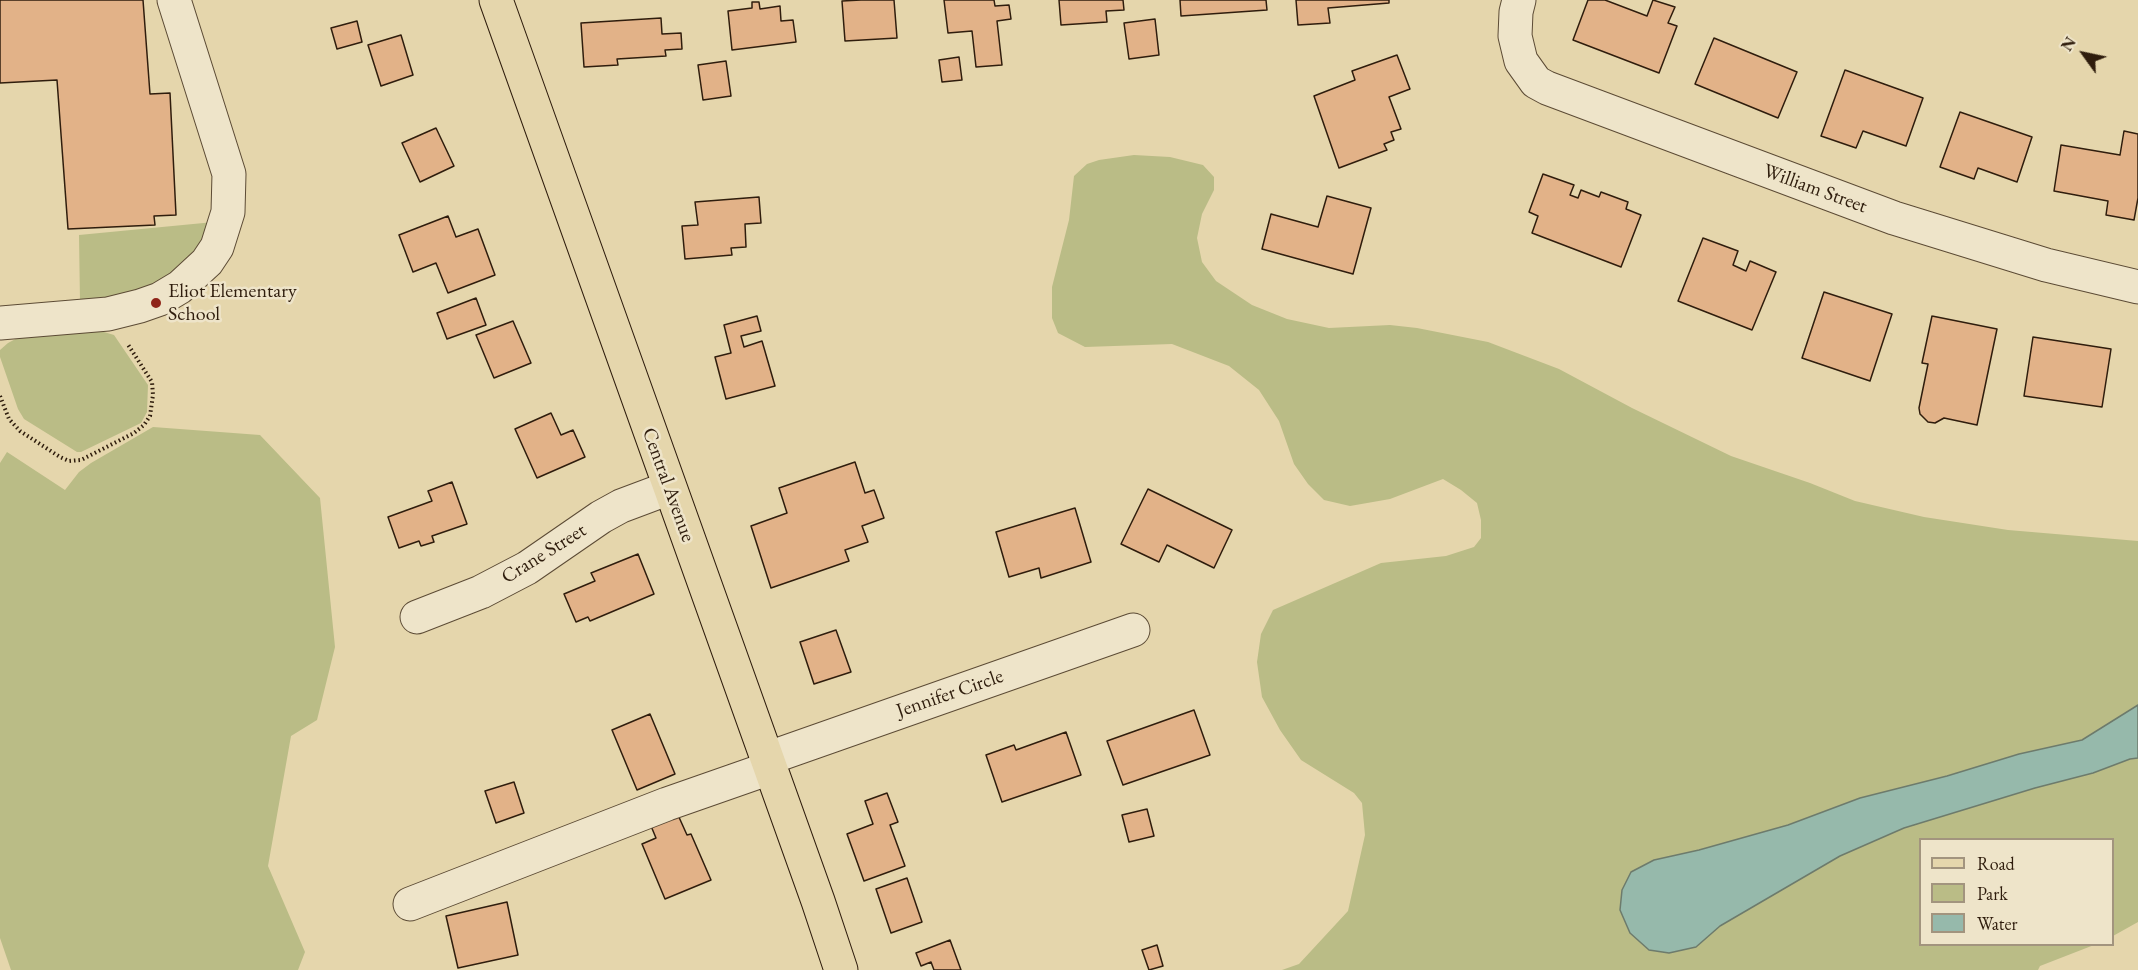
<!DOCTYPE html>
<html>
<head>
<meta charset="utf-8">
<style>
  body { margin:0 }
  #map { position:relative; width:2138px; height:970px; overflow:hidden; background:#e5d6ac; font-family:"EB Garamond",serif }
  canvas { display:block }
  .legend { position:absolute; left:1919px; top:838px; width:195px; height:108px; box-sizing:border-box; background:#eee4c9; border:2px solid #a2947e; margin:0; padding:8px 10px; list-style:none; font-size:18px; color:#2f1d0d }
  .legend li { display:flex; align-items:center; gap:12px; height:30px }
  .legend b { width:30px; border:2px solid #a2947e }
  .north { position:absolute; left:2054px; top:24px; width:60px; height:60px; -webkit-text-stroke:4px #eee4c9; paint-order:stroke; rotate:303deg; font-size:16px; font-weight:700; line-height:24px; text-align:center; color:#2f1d0d }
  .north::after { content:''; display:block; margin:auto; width:21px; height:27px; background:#2f1d0d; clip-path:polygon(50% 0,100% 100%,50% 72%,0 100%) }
</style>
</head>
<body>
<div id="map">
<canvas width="2138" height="970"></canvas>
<ul class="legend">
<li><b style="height:8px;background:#e5d6ac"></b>Road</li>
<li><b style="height:16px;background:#babc86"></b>Park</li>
<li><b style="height:16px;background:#96b9ab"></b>Water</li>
</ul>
<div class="north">N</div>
</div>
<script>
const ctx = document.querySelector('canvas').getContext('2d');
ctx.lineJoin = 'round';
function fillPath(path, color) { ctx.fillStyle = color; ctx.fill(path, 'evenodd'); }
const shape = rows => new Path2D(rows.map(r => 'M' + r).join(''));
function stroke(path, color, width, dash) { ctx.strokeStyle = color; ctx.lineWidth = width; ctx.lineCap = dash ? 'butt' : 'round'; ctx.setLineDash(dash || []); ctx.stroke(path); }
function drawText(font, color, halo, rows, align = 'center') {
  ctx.font = font + ' "EB Garamond",serif'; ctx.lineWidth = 5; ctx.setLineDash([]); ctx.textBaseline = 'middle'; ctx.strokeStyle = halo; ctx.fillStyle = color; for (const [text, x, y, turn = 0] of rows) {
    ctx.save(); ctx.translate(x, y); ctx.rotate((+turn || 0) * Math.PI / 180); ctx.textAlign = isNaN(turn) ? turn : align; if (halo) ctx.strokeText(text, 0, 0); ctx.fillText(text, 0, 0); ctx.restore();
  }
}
const green = shape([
  [1134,155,1170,157,1203,165,1214,177,1214,190,1202,214,1197,238,1202,262,1216,281,1252,305,1287,319,1329,328,1390,325,1417,328,1488,342,1559,369,1632,408,1731,456,1810,483,1855,501,1924,517,2008,530,2138,541,2138,706,2082,740,2019,754,1947,776,1860,798,1788,825,1699,850,1654,860,1695,947,1720,926,1840,856,1904,828,2035,788,2093,773,2130,759,2138,758,2138,922,2113,936,2112,840,1920,840,1920,944,2094,945,2040,966,2038,970,1282,970,1299,964,1348,911,1365,835,1362,803,1354,793,1301,760,1280,730,1262,697,1257,662,1261,634,1273,610,1381,563,1446,556,1474,547,1481,538,1481,520,1477,503,1461,490,1443,479,1390,499,1350,506,1324,500,1308,484,1294,464,1279,421,1259,390,1229,366,1172,344,1085,347,1058,333,1052,318,1052,287,1069,220,1074,176,1087,164,1099,160],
  [214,222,191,263,160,290,80,302,79,235],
  [41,331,104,332,114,335,148,385,147,412,141,423,81,452,77,452,24,419,18,409,0,357,0,350,8,343,25,334],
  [153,427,260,435,320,498,335,647,317,720,291,736,268,866,305,952,298,970,11,970,0,938,0,463,7,452,65,490,79,472,91,463]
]);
const water = shape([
  [2138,705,2138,758,2130,759,2093,773,2035,788,1904,828,1840,856,1720,926,1696,947,1669,953,1649,950,1630,933,1620,910,1622,890,1631,872,1654,860,1699,850,1788,825,1860,798,1947,776,2019,754,2082,740,2138,705]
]);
const building = shape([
  [0,0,143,0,150,94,170,93,176,215,154,216,155,225,68,229,57,80,0,83,0,0],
  [861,0,894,0,897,38,845,41,842,1,861,0],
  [944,0,994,0,995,6,1009,5,1011,19,997,21,1002,65,976,67,972,31,948,33,944,0],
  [1059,0,1123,0,1124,10,1106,11,1107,22,1061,25,1059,0],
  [1180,0,1266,0,1267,10,1181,16,1180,0],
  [1296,0,1389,0,1389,3,1328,8,1330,23,1298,25,1296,0],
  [1588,0,1605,0,1647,16,1653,0,1675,7,1668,23,1677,26,1659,73,1573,40,1588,0],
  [752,2,759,2,760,9,780,6,781,21,793,20,796,42,732,50,728,11,752,8,752,2],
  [661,18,662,34,681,33,682,49,665,50,666,56,617,59,618,65,584,67,581,23,661,18],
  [1155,19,1159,55,1129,59,1124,23,1155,19],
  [357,21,362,42,337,49,331,28,357,21],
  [401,35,413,75,381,86,368,45,401,35],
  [1714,38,1797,72,1778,118,1695,84,1714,38],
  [1397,55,1410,89,1389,97,1401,129,1391,132,1394,140,1384,144,1387,150,1339,168,1314,96,1355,80,1352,71,1397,55],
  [959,57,962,80,942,82,939,60,959,57],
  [726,61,731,96,703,100,698,65,726,61],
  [1845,70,1923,98,1906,146,1863,131,1856,148,1821,136,1845,70],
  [1960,112,2032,137,2017,182,1978,168,1974,179,1940,167,1960,112],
  [436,128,454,166,420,182,402,143,436,128],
  [2124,131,2138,134,2138,198,2134,220,2106,215,2108,201,2054,191,2061,145,2120,155,2124,131],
  [1543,174,1574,185,1570,195,1578,198,1581,190,1599,197,1601,192,1628,202,1626,209,1641,215,1621,267,1532,233,1538,216,1529,212,1543,174],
  [1327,196,1371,208,1353,274,1262,249,1271,214,1318,227,1327,196],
  [759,197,761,223,745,224,746,247,731,248,732,255,685,259,682,226,698,225,695,202,759,197],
  [448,216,456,237,478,229,495,275,448,293,436,263,413,272,399,235,448,216],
  [1703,238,1738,251,1733,265,1746,271,1750,261,1776,272,1752,330,1678,301,1703,238],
  [1824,292,1892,314,1870,381,1802,358,1824,292],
  [476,298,486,325,447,339,437,313,476,298],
  [757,316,761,331,741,336,744,347,762,341,775,386,726,399,715,357,731,353,724,325,757,316],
  [1932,316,1997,329,1977,425,1944,418,1935,423,1928,422,1920,414,1919,408,1928,364,1922,363,1932,316],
  [513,321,531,363,494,378,476,335,513,321],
  [2033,337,2111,349,2102,407,2024,396,2033,337],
  [551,413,561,435,573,430,585,457,537,478,515,429,551,413],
  [855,462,865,493,874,490,884,518,862,526,868,542,845,550,849,561,771,588,751,526,787,513,779,488,855,462],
  [452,482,467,524,432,536,434,542,421,546,419,541,399,548,388,517,432,501,428,491,452,482],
  [1148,489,1232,530,1214,568,1167,545,1159,562,1121,544,1148,489],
  [1075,508,1091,562,1041,578,1039,568,1009,577,996,532,1075,508],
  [638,554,654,594,590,621,588,617,576,622,564,594,595,581,591,573,638,554],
  [836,630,851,672,814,684,800,642,836,630],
  [1194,710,1210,755,1123,785,1107,741,1194,710],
  [650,714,675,774,637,790,612,730,650,714],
  [1066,732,1081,775,1002,802,986,755,1014,745,1016,750,1066,732],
  [514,782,524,813,496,823,485,791,514,782],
  [887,793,898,822,890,825,905,866,864,881,847,834,873,824,865,801,887,793],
  [1147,809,1154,836,1129,842,1122,815,1147,809],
  [678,815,687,835,691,834,711,880,665,899,642,844,656,838,651,826,678,815],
  [907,878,922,922,891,933,876,889,907,878],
  [507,902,518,955,458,968,446,916,507,902],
  [950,940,961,970,934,970,931,962,921,966,916,953,950,940],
  [1157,945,1163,966,1149,970,1142,950,1157,945]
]);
const path = shape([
  [0,396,9,419,20,431,60,457,69,461,81,460,134,433,144,425,150,416,153,395,152,382,127,343]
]);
const minor = shape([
  [1519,0,1516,12,1515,36,1521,61,1536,82,1547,88,1894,218,2046,265,2138,287],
  [0,323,108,314,140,306,160,299,180,287,207,262,217,247,228,212,229,174,174,0],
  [417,617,481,592,527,568,601,517,621,506,669,488],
  [766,759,1133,630],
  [410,904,667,804,770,768]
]);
const major = shape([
  [496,0,818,901,841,970]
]);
const markers = [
  [156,303,6,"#8f2418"]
];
const streetNames = [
  ["William Street",1815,189,20],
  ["Central Avenue",668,485,70],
  ["Crane Street",544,554,-32],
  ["Jennifer Circle",950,694,-19]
];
const poiNames = [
  ["Eliot Elementary",168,292],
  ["School",168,315]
];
fillPath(green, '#babc86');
fillPath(water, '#96b9ab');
stroke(water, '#6d7b6c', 1.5);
fillPath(building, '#e2b288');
stroke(building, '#2f1d0d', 1.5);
stroke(minor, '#5c4b35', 35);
stroke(major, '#2f1d0d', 35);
stroke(path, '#2f1d0d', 4, [1.5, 3]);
stroke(minor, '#eee4c9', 33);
stroke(major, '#e5d6ac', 33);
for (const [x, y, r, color] of markers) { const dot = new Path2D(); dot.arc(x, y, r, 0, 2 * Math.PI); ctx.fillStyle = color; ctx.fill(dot); stroke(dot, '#eee4c9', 2); }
drawText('20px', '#2f1d0d', '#eee4c9', streetNames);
drawText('20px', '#2f1d0d', '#eee4c9', poiNames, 'left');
</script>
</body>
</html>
